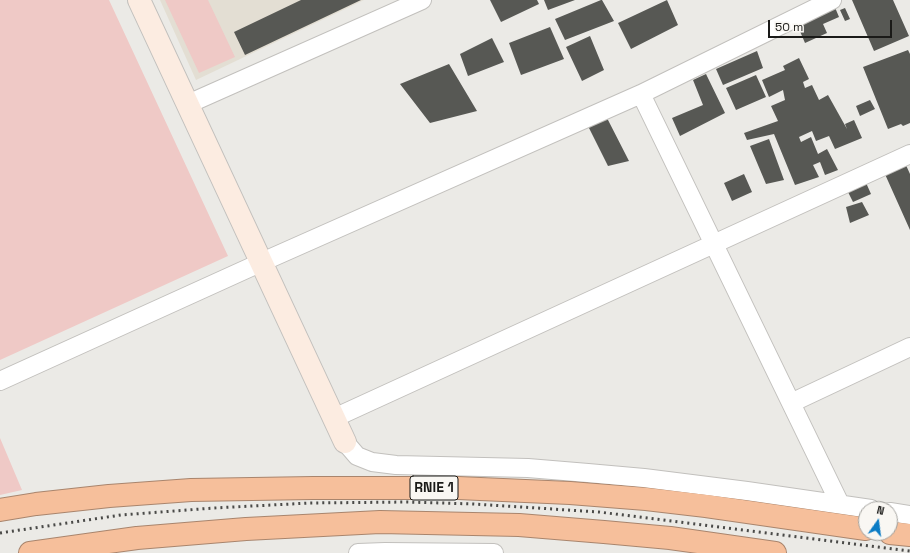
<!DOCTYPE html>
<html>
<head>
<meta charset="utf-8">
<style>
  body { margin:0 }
  #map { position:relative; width:910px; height:553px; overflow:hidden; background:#ebeae6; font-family:"Space Grotesk",sans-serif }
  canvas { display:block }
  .north { position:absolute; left:858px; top:501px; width:40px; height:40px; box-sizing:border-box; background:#f9f7f3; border:1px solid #a09f9b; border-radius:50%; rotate:14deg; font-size:11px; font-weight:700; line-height:16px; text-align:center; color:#1a1a18 }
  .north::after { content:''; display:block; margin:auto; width:14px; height:18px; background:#0b7cc5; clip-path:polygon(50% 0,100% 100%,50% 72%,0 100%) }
  .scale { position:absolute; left:768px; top:20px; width:124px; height:18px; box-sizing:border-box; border:2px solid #1a1a18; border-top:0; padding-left:5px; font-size:12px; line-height:14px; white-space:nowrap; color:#1a1a18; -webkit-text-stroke:3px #f9f7f3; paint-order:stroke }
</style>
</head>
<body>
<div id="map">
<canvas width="910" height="553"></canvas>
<div class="north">N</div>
<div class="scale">50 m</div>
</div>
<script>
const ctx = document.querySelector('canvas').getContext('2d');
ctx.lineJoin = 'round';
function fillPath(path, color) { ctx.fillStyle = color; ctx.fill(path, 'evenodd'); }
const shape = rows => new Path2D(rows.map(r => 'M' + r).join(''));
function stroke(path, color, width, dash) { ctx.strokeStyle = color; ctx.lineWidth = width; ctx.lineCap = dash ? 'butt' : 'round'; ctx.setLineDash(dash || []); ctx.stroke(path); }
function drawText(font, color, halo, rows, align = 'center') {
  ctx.font = font + ' "Space Grotesk",sans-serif'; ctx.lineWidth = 4; ctx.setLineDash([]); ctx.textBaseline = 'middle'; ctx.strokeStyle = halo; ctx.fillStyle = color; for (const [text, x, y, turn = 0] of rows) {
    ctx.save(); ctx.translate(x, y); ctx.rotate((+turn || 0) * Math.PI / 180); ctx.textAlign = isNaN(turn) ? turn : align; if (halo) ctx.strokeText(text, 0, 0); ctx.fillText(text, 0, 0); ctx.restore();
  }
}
const built = shape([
  [160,0,364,0,196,80]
]);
const green = shape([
  [0,0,109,0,228,256,0,360],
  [165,0,208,0,235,57,199,73],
  [0,438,22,490,0,495]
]);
const building = shape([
  [301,0,361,0,245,55,234,32],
  [490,0,537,0,539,4,501,22],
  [544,0,575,0,548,10],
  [601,0,602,0,614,21,565,40,555,19],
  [667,0,678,25,631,49,618,23],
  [852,0,893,0,909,36,874,51],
  [834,5,839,17,823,24,827,33,805,43,796,22],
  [845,8,850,19,845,21,840,10],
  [550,27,564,59,521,75,509,43],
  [590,36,604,70,582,81,566,47],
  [492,38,504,62,468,76,460,54],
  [908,50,910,54,910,123,903,126,901,124,888,129,863,67],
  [757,51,763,68,723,85,716,69],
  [799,58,809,79,803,82,805,88,812,85,819,100,828,95,847,129,845,124,854,120,862,138,835,149,829,136,816,141,812,131,799,137,801,142,811,137,818,154,827,149,838,170,825,175,820,162,813,165,819,177,795,185,774,134,747,140,744,133,778,121,771,106,785,100,783,90,769,97,762,80,785,70,783,66],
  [449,64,477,111,430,123,400,84],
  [706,74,725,113,680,136,672,118,703,105,693,80],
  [756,75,766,97,736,110,726,88],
  [870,100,875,109,860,116,856,106],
  [607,118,629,161,608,166,588,126],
  [769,139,784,180,766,184,750,146],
  [905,163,910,174,910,230,884,172],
  [744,174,752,192,732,201,724,183],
  [863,176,871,194,853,202,844,184],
  [862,202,869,215,850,223,846,207]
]);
const street = shape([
  [641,94,840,504],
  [188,104,422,0],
  [0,381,262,262,641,94,832,0],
  [791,403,910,347],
  [334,418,910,154],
  [345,442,357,456,372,462,396,465,528,468,588,473,644,478,747,491,871,509],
  [890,512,910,515],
  [358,553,385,552,494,553]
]);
const secondary = shape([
  [139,0,345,442]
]);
const highway = shape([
  [0,510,36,504,109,496,191,490,313,488,458,488,570,493,646,499,706,506,866,529],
  [890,533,910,535],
  [30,553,137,538,246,529,380,522,519,525,604,532,670,538,775,553]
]);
const rail = shape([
  [0,533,121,515,214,508,310,503,407,502,474,504,599,512,910,551]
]);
const shields = [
  [434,488,48]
];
const shieldNames = [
  ["RNIE 1",434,488]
];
fillPath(built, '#e3ded3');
fillPath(green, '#efc9c6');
fillPath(building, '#575854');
stroke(street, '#c2c0bd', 20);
stroke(secondary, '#c2c0bd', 24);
stroke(highway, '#a9856d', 24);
stroke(street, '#fff', 18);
stroke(secondary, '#fcece1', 22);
stroke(highway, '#f6bf9b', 22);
stroke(rail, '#4a4a48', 3, [2, 4]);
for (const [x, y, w] of shields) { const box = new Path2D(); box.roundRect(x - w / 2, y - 12, w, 24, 3); ctx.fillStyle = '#f9f7f3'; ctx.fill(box); stroke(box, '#1a1a18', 1); }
drawText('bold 14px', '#1a1a18', null, shieldNames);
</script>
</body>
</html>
